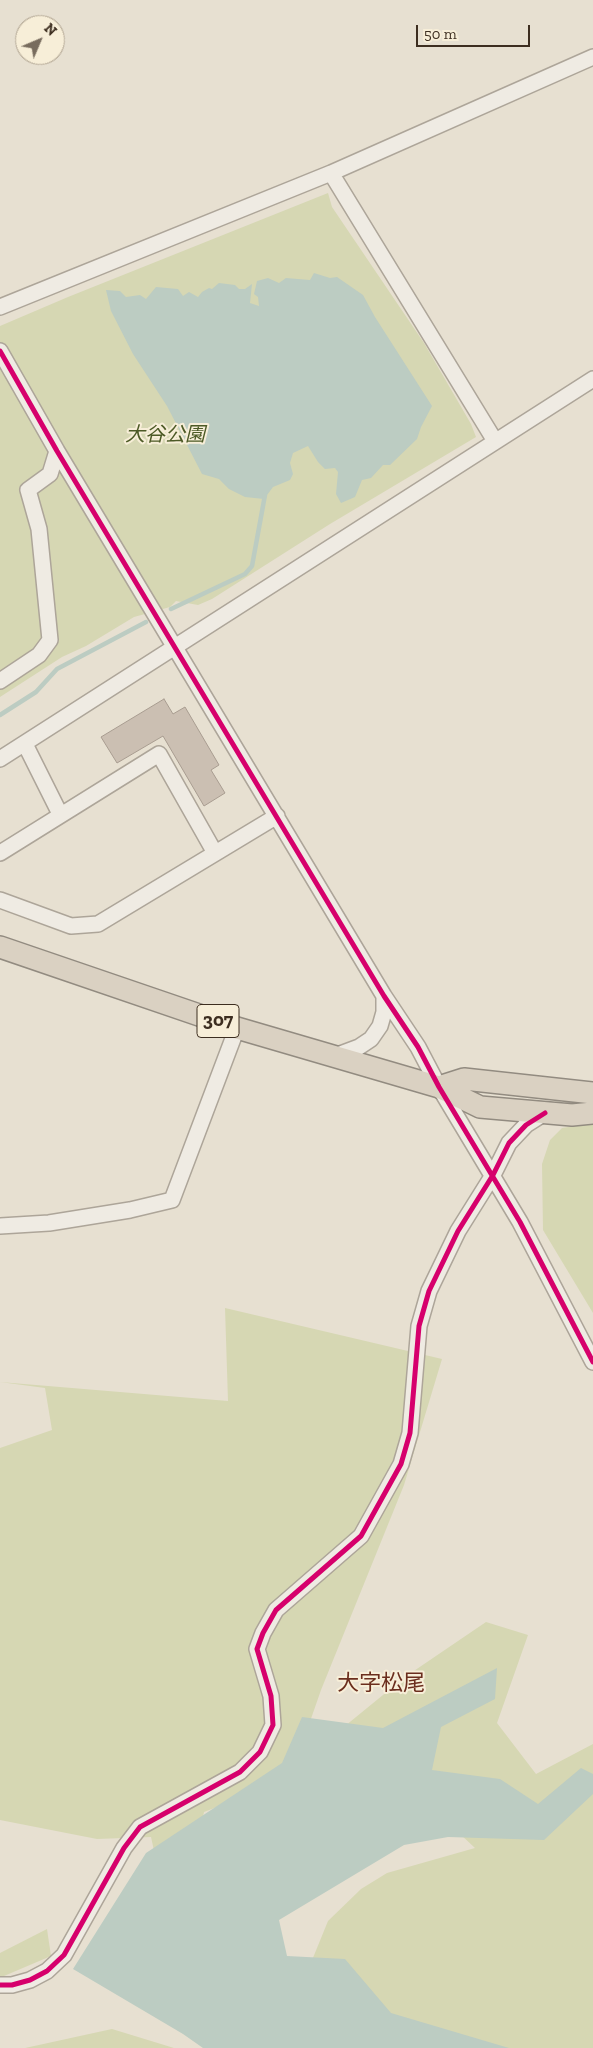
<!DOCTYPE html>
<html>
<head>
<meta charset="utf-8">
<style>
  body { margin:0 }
  #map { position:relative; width:593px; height:2048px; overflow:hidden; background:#e7e0d1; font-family:"Zilla Slab",serif }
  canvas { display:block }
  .north { position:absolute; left:15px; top:15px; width:50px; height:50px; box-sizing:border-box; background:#f7eed8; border:1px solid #ada18e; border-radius:50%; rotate:45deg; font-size:14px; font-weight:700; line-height:20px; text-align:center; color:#3d2e20 }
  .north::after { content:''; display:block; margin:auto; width:18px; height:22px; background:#786c5e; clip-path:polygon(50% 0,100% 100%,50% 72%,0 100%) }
  .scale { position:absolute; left:416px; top:25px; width:114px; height:22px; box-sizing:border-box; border:2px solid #3d2e20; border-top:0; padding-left:6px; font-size:15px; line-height:18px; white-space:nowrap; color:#3d2e20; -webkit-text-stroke:4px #f7eed8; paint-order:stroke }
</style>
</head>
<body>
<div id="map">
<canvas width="593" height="2048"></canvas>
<div class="north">N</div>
<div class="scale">50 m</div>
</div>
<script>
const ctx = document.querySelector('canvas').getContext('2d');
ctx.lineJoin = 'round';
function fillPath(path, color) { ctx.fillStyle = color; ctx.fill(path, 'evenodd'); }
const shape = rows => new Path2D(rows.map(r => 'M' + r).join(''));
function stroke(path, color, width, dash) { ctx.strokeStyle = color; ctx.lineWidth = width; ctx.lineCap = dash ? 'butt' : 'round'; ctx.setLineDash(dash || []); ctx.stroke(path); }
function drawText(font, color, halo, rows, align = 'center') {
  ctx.font = font + ' "Zilla Slab","Noto Sans JP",serif'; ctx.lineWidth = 4; ctx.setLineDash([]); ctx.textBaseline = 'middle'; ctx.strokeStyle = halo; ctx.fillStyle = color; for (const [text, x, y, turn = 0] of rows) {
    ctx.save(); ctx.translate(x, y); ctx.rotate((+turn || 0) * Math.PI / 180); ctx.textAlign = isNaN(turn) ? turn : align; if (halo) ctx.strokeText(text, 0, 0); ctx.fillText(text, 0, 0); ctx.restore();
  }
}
const green = shape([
  [328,193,332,207,424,343,471,424,476,437,330,524,212,599,198,605,176,601,170,607,134,617,86,646,62,657,0,697,0,326,68,297],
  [593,1123,593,1313,543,1230,542,1164,550,1140,562,1128],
  [225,1308,442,1359,404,1485,321,1690,290,1779,204,1812,192,1871,162,1887,151,1837,97,1839,0,1820,0,1448,52,1430,45,1388,0,1382,228,1401],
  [486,1622,528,1635,497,1723,536,1774,593,1744,593,2048,442,2048,306,1975,328,1921,361,1889,387,1873,475,1848,345,1726,405,1677],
  [47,1929,51,1956,4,1976,0,1976,0,1953],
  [112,2029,174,2048,25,2048]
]);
const water = shape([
  [314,273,330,278,337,277,363,295,375,317,432,406,421,427,417,439,390,465,383,465,371,478,362,480,355,497,341,503,336,494,338,472,335,468,325,469,318,462,308,446,293,453,290,463,293,474,290,480,273,487,264,499,245,497,229,489,219,479,202,474,167,406,133,354,111,311,106,290,120,291,126,297,140,295,146,299,156,287,178,289,183,296,189,292,198,297,202,292,209,288,212,289,219,283,235,285,239,289,245,289,252,284,250,303,259,306,258,297,254,294,257,281,268,278,279,283,286,278,310,280],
  [497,1668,495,1699,441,1727,432,1770,500,1779,538,1804,581,1768,593,1774,593,1794,544,1840,448,1837,404,1845,279,1920,287,1956,345,1959,391,2013,509,2048,203,2048,183,2034,73,1969,146,1853,282,1763,302,1717,383,1728]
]);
const stream = shape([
  [171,609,245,574,252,566,265,495],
  [0,715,36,692,57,669,146,622]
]);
const building = shape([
  [164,699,173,714,185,707,219,765,211,770,225,793,204,806,163,736,117,763,101,737,164,699]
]);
const minor = shape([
  [331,173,495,441],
  [0,307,331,173,593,57],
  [0,351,57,451,384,996,418,1047,439,1087,520,1222,593,1362],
  [0,681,39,655,50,640,39,529,28,490,50,474,57,451],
  [25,744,60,814],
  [0,759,593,379],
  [0,853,159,754,215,853],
  [0,900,71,926,98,924,277,816],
  [335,1056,359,1047,371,1039,380,1026,384,1012,384,996],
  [0,1226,49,1223,130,1210,172,1200,237,1028],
  [0,1985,12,1985,30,1980,47,1971,64,1955,124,1848,140,1827,240,1772,260,1752,273,1725,271,1696,257,1649,263,1633,276,1610,361,1536,401,1464,410,1433,419,1326,429,1291,458,1231,493,1175,509,1143,526,1125,545,1113]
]);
const highway = shape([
  [0,947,237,1028,439,1087,480,1107,572,1115,593,1113],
  [439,1087,464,1079,593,1093]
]);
const cycleway = shape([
  [0,351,57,451,384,996,418,1047,439,1087,520,1222,593,1362],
  [0,1985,12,1985,30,1980,47,1971,64,1955,124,1848,140,1827,240,1772,260,1752,273,1725,271,1696,257,1649,263,1633,276,1610,361,1536,401,1464,410,1433,419,1326,429,1291,458,1231,493,1175,509,1143,526,1125,545,1113]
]);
const shields = [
  [218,1021,42]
];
const shieldNames = [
  ["307",218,1021]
];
const parkNames = [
  ["大谷公園",165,435]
];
const quarterNames = [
  ["大字松尾",381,1684]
];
fillPath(green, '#d6d7b3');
fillPath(water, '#bcccc2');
stroke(stream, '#bcccc2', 4.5);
fillPath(building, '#cbbfb2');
stroke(building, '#a89c90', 1);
stroke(minor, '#ada599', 18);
stroke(highway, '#928b80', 24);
stroke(minor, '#efebe3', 15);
stroke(highway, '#dad1c2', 21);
stroke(cycleway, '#d6006c', 5);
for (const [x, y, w] of shields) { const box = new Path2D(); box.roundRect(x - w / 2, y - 16.5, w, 33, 4); ctx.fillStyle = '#f7eed8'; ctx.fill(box); stroke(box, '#3d2e20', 1); }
drawText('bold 19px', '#3d2e20', null, shieldNames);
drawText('italic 20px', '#4d5a26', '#f7eed8', parkNames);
drawText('22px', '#6b2e1e', '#f7eed8', quarterNames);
</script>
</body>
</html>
